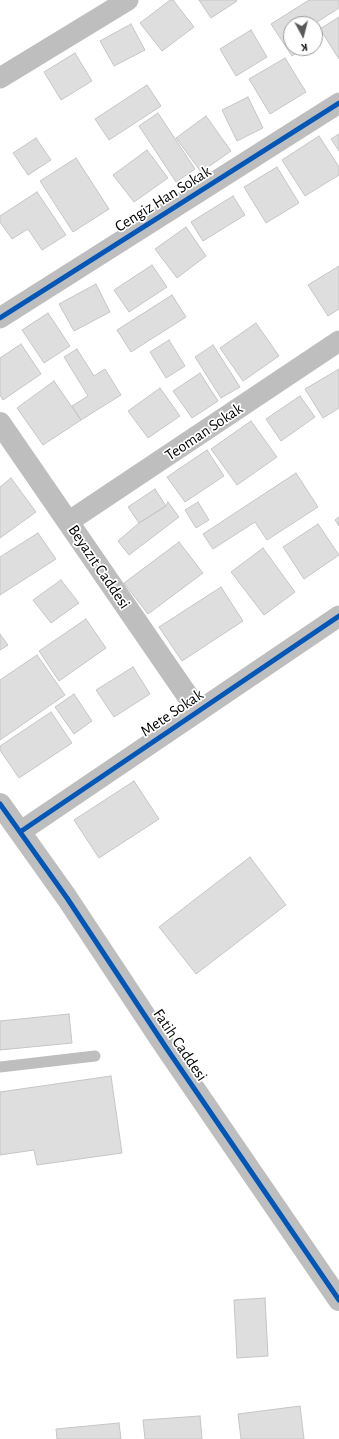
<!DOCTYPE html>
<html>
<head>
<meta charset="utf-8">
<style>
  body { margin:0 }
  #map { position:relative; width:339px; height:1439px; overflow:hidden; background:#fff; font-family:"Alegreya Sans",sans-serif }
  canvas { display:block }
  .north { position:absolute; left:283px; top:16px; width:40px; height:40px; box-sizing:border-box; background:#fff; border:1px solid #999; border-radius:50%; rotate:173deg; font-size:11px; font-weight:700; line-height:16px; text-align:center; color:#000 }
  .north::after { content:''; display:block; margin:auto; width:14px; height:18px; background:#595959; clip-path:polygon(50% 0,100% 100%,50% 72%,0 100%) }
</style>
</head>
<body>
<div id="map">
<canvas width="339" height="1439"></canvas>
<div class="north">K</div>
</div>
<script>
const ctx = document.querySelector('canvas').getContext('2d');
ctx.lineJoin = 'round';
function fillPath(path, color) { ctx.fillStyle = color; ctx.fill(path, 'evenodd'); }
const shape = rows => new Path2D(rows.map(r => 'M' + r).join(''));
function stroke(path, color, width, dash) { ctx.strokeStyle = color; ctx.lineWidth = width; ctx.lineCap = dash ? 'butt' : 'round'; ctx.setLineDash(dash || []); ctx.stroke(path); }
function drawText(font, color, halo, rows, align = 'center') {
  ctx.font = font + ' "Alegreya Sans",sans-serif'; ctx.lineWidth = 3.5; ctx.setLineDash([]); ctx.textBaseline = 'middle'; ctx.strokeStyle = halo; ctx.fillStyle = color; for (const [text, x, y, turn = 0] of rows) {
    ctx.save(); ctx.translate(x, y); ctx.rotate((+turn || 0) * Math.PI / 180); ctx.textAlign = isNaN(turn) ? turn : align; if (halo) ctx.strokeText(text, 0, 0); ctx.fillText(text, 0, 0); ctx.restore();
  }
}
const building = shape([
  [170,0,173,0,194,27,162,51,140,23,170,0],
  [199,0,236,0,237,1,211,18,199,0],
  [309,0,339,0,339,8,314,24,291,24,291,48,304,48,292,56,271,24,309,0],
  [339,17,339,59,320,29,339,17],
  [131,24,145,50,114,66,100,41,131,24],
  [251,30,267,57,236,76,220,49,251,30],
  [75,53,92,81,61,100,44,72,75,53],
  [285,58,306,92,270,114,249,79,285,58],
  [147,85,161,106,109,140,95,119,147,85],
  [248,97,263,128,237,141,222,110,248,97],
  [158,113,195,169,176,182,139,126,158,113],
  [206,116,231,151,201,172,176,138,206,116],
  [339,134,339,151,331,139,339,134],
  [319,136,339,167,339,175,305,196,282,160,319,136],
  [36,138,51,160,28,175,13,153,36,138],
  [147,150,168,178,134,202,113,175,147,150],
  [76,158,109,209,73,232,40,181,76,158],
  [277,167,299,203,266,223,244,187,277,167],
  [37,192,66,235,42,250,28,229,12,239,0,222,0,216,37,192],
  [233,196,245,215,203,241,191,222,233,196],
  [186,227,206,256,177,278,155,249,186,227],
  [152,265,167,287,129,312,114,290,152,265],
  [339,266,339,309,328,316,308,285,339,266],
  [96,284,110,312,74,331,59,304,96,284],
  [172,295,186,317,131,352,117,330,172,295],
  [48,313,70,346,44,363,22,330,48,313],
  [256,323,279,356,243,381,220,348,256,323],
  [169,340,185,366,166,378,150,352,169,340],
  [21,344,41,374,3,400,0,395,0,358,21,344],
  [213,345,240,387,221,398,195,357,213,345],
  [77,349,94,376,105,369,121,395,81,420,72,406,88,396,64,357,77,349],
  [339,369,339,408,323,418,305,389,339,369],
  [200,373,218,401,192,418,173,391,200,373],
  [54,381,81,420,43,445,17,408,54,381],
  [160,388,180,416,148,438,128,411,160,388],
  [300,396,315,417,281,441,266,419,300,396],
  [251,421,277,457,237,485,211,449,251,421],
  [207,450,224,476,185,502,167,477,207,450],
  [296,473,318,507,267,540,255,522,213,549,203,534,296,473],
  [11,478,36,512,0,538,0,487,11,478],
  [155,489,166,506,139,523,128,507,155,489],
  [168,502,179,517,129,555,118,541,139,523,166,506,168,502],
  [198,502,209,520,196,528,185,510,198,502],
  [339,517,339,526,335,520,339,517],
  [318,524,339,555,304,579,283,547,318,524],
  [38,533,56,559,0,595,0,557,38,533],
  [179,542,203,573,148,614,124,583,179,542],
  [263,548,295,592,264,615,231,572,263,548],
  [61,580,79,603,51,623,33,600,61,580],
  [221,587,243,621,182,661,159,627,221,587],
  [86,619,106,648,59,681,39,651,86,619],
  [0,634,8,645,0,650,0,634],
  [37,655,65,695,0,740,0,680,37,655],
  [133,667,150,694,114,717,96,690,133,667],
  [74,694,92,721,74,734,55,707,74,694],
  [51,712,72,743,19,778,0,750,0,746,51,712],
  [134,781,159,819,99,858,74,820,134,781],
  [250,857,286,905,196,974,159,927,250,857],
  [69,1014,72,1043,0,1050,0,1021,69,1014],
  [111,1076,122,1153,37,1165,34,1150,0,1155,0,1092,111,1076],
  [265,1298,268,1356,237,1358,234,1300,265,1298],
  [300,1406,304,1439,241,1439,238,1414,300,1406],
  [200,1416,202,1439,145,1439,143,1420,200,1416],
  [119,1423,121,1439,57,1439,56,1429,119,1423]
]);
const service = shape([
  [0,1067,95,1056]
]);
const minor = shape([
  [0,78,128,0],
  [0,318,339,103],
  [68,522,339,341],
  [20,832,339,616]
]);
const tertiary = shape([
  [0,423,198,711],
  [0,804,67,898,165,1046,339,1300]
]);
const cycleway = shape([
  [0,318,339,103],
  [0,804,67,898,165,1046,339,1300],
  [20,832,339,616]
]);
const streetNames = [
  ["Cengiz Han Sokak",163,199,-32],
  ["Teoman Sokak",204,432,-34],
  ["Beyazıt Caddesi",99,567,56],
  ["Mete Sokak",172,713,-34],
  ["Fatih Caddesi",180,1045,56]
];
fillPath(building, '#dedede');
stroke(building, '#c6c6c6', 1);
stroke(service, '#bebebe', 11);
stroke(minor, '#bebebe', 21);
stroke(tertiary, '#bebebe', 22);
stroke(cycleway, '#0057b8', 5);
drawText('16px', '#000', '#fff', streetNames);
</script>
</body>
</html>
